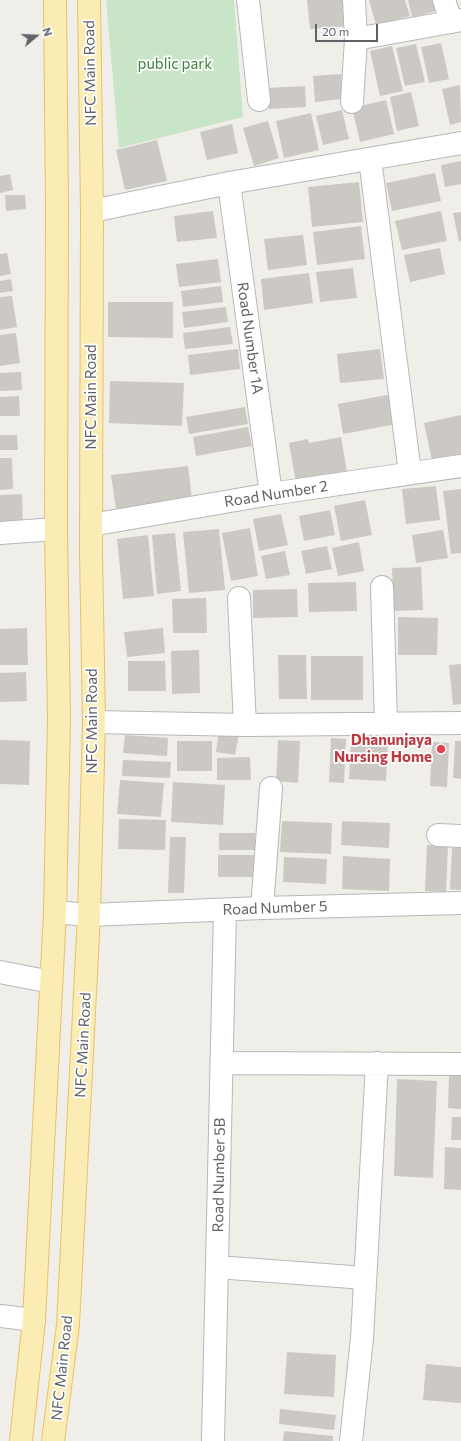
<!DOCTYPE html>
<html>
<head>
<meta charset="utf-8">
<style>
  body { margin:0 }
  #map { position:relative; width:461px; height:1441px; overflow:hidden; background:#f0eee8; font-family:Commissioner,sans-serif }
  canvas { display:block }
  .north { position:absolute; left:16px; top:16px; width:40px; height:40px; -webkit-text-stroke:3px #fff; paint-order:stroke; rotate:71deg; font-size:11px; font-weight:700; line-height:16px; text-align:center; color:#5f6367 }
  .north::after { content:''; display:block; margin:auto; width:14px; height:18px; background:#5f6367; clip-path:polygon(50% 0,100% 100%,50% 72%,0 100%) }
  .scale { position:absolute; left:315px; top:24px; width:63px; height:18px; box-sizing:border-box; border:2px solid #5f6367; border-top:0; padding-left:5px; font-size:12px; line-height:14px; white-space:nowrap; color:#5f6367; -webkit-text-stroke:3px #fff; paint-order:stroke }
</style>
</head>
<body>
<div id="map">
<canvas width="461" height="1441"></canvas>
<div class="north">N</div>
<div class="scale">20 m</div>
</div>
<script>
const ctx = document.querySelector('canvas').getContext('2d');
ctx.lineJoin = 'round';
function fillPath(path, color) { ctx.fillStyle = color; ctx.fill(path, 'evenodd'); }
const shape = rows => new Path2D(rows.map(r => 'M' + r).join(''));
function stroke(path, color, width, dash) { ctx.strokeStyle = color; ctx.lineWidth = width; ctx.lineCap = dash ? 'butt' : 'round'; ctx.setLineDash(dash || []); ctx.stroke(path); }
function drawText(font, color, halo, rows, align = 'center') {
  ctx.font = font + ' Commissioner,sans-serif'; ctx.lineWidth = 3.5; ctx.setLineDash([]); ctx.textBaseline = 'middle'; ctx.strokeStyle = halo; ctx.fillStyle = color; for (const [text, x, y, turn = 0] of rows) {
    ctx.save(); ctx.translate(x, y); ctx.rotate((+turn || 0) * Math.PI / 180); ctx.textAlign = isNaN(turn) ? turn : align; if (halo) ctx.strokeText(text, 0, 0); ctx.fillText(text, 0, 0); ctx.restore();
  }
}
const green = shape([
  [106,0,234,0,243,117,119,148]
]);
const building = shape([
  [307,0,347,0,349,26,310,29],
  [369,0,405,0,410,16,376,25],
  [408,0,433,0,436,11,412,17],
  [441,43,449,79,429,83,421,47],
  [416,44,425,82,405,86,396,48],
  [392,46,403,91,380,96,370,51],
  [341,74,342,99,315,102,313,76],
  [460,85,461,122,450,125,442,89],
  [305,86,306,107,269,109,267,88],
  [411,92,419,126,397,131,390,97],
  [386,100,394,134,360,142,352,108],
  [342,110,349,139,323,145,316,116],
  [311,113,319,150,284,158,276,121],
  [268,121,279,158,254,166,243,128],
  [232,124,238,153,207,160,200,132],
  [157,140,167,181,125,190,116,150],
  [461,161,461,184,445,187,441,165],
  [435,173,441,201,392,211,386,183],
  [10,174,13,190,0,193,0,176],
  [359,182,363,222,312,227,308,187],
  [5,195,25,195,26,209,6,211],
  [213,211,217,238,177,242,174,216],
  [441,211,447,241,402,250,395,221],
  [461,212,461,241,459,242,453,213],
  [361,226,365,259,317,265,313,232],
  [303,235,307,265,268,270,264,239],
  [440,248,445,274,410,282,404,255],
  [7,253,11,274,0,276,0,254],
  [218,259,221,282,179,287,176,264],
  [353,268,357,298,320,302,316,272],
  [309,273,313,303,264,310,261,279],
  [11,279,13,291,0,293,0,281],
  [221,286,223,302,183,307,181,291],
  [12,296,17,327,0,330,0,297],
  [108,302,173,302,173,338,108,337],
  [226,307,228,322,184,328,182,312],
  [230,327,233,344,185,349,183,333],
  [16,333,20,363,0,366,0,335],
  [238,349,240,369,190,375,188,355],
  [380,349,384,379,340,383,337,354],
  [21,372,22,390,0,391,0,373],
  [110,381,184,383,182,426,109,423],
  [392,394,397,424,343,434,338,404],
  [19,396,20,416,0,416,0,397],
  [245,407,248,424,189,434,186,417],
  [461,415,461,454,432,460,424,423],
  [248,427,252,446,196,456,193,437],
  [0,435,17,435,18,450,0,450],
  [341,437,347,472,296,482,289,443,308,439,309,443],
  [0,458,12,458,13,489,0,490],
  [188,466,192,500,116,509,111,475],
  [436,486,440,520,406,524,402,489],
  [461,489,461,553,451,554,443,491],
  [22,494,23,528,0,528,0,495],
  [365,500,372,535,341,541,334,506],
  [330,510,335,535,304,541,299,516],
  [281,514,288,545,259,551,253,519],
  [250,528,258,576,231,581,222,533],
  [219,529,225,590,189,593,183,532],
  [443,530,448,558,416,563,412,535],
  [175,533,181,591,157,594,152,535],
  [148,535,154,596,123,599,117,539],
  [359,542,364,571,338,576,332,548],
  [327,546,332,569,306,574,301,551],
  [285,551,290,575,266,579,261,556],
  [421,567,423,610,394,611,392,568],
  [356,582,357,611,309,612,308,583],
  [297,589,298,617,253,618,253,590],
  [206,598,207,633,173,633,172,599],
  [398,617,438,618,437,655,398,655],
  [27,628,28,665,0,665,0,629],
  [163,628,165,653,127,657,124,632],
  [199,650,200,693,172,694,171,651],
  [278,655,306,655,307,699,279,699],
  [311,656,363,656,363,700,311,700],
  [128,661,165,661,166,691,128,691],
  [461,664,461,704,453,705,449,665],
  [26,672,27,701,0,702,0,673],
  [219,731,239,734,235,755,216,752],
  [125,735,168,738,167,756,123,753],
  [331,738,346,739,344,783,329,782],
  [0,740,30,741,29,785,0,784],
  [278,740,300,741,298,783,276,781],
  [351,740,388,741,386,781,349,779],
  [177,741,212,741,212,771,177,771],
  [455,741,461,741,461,779,453,778],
  [432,742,449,743,447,787,430,786],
  [250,757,251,780,217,780,217,758],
  [123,760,171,762,170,778,122,776],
  [120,780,164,783,161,817,117,814],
  [173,782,225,785,223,825,171,822],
  [119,819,166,820,165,850,118,849],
  [282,821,332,823,331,854,280,852],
  [342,821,390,823,389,848,341,845],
  [219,833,255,833,255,850,219,850],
  [170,837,186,837,184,893,168,893],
  [427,845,448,846,446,892,425,891],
  [452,848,461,848,461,890,450,889],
  [218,855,258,855,258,877,218,877],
  [343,856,390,859,389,891,342,889],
  [284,857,327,859,326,884,283,882],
  [449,1076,461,1076,461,1109,448,1108],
  [397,1079,437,1081,433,1178,394,1176],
  [452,1117,461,1117,461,1140,451,1140],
  [445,1147,461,1148,461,1190,444,1189],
  [287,1352,336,1355,334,1397,284,1394],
  [426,1364,461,1367,461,1403,423,1400],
  [280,1409,336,1415,334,1430,279,1424],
  [284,1431,333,1436,333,1441,283,1441]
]);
const minor = shape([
  [248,0,259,100],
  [444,0,451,22],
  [356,39,461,20],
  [352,102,356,39,354,0],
  [370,159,410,473],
  [229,183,271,494],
  [92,211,229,183,461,143],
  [91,525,271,494,461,466],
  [0,533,56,529],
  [382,587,386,723],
  [239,598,245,725],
  [94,722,245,725,461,723],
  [438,835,461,836],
  [262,908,271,788],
  [55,912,89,915,262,908,461,903],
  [0,972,51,982],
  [222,1063,461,1064],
  [217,1267,365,1278],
  [0,1316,34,1320],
  [213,1441,225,910],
  [351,1441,362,1338,377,1063]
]);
const major = shape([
  [21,1441,34,1320,55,912,59,719,56,529,57,207,55,0],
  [53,1441,68,1325,89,915,94,722,91,552,92,211,89,0]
]);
const markers = [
  [441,749,5,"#e0444e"]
];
const parkNames = [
  ["public park",175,64]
];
const streetNames = [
  ["NFC Main Road",90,73,-91],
  ["Road Number 1A",250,338,82],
  ["NFC Main Road",91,397,-90],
  ["Road Number 2",276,494,-9],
  ["NFC Main Road",92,721,-90],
  ["Road Number 5",275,908,-2],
  ["NFC Main Road",83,1045,-87],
  ["Road Number 5B",219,1175,-89],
  ["NFC Main Road",62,1368,-84]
];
const healthNames = [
  ["Dhanunjaya",432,740],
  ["Nursing Home",432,757]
];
fillPath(green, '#c8e6c7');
fillPath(building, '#ccc9c4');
stroke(minor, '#b5b8bb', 24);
stroke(major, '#eac067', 24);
stroke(minor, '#fff', 22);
stroke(major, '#fbecb3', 22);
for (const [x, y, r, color] of markers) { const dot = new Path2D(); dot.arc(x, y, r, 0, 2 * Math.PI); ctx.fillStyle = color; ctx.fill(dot); stroke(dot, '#fff', 1.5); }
drawText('15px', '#3a833b', '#fff', parkNames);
drawText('15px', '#5f6367', '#fff', streetNames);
drawText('bold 15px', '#be3a42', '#fff', healthNames, 'right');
</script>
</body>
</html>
